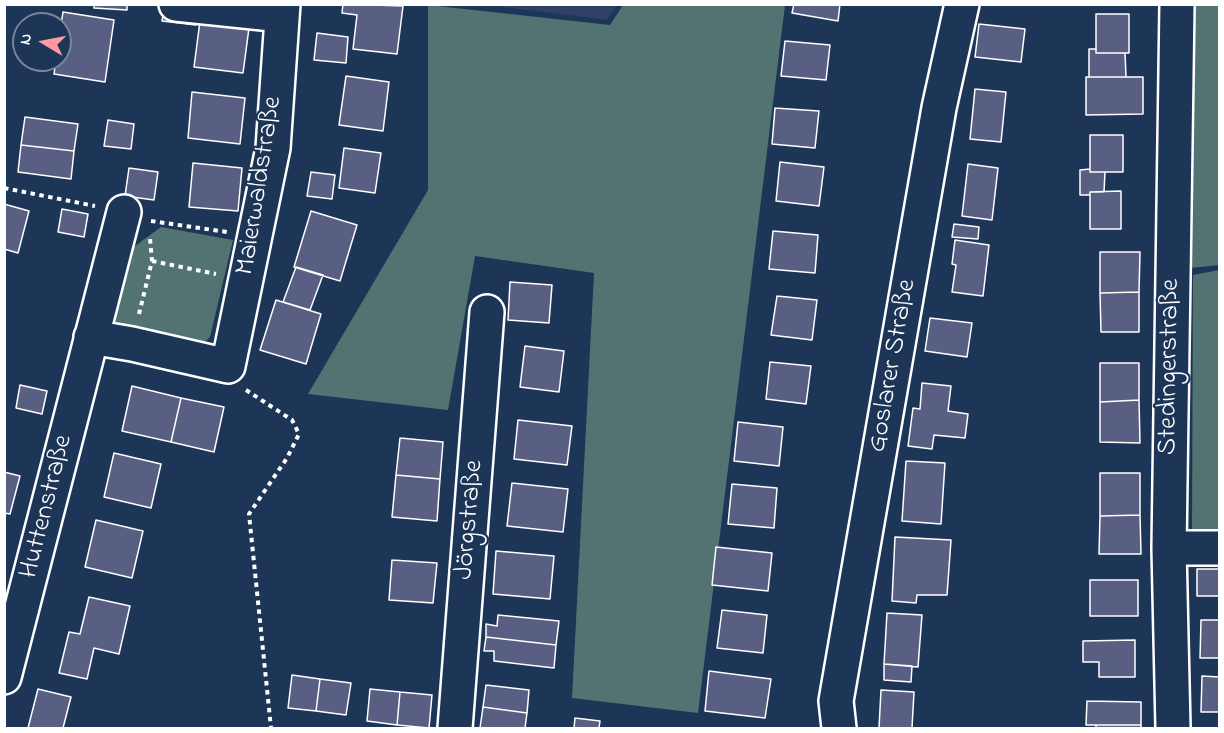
<!DOCTYPE html>
<html>
<head>
<meta charset="utf-8">
<style>
  body { margin:0 }
  #map { position:relative; width:1224px; height:733px; overflow:hidden; background:#1d3557; font-family:"Indie Flower",sans-serif }
  canvas { display:block }
  .frame { position:absolute; inset:0; border:6px solid #fff; pointer-events:none }
  .north { position:absolute; left:12px; top:12px; width:60px; height:60px; box-sizing:border-box; background:#1d3557; border:2px solid #77869a; border-radius:50%; rotate:280deg; font-size:16px; font-weight:700; line-height:24px; text-align:center; color:#fff }
  .north::after { content:''; display:block; margin:auto; width:21px; height:27px; background:#ff9aa2; clip-path:polygon(50% 0,100% 100%,50% 72%,0 100%) }
</style>
</head>
<body>
<div id="map">
<canvas width="1224" height="733"></canvas>
<div class="frame"></div>
<div class="north">N</div>
</div>
<script>
const ctx = document.querySelector('canvas').getContext('2d');
ctx.lineJoin = 'round';
function fillPath(path, color) { ctx.fillStyle = color; ctx.fill(path, 'evenodd'); }
const shape = rows => new Path2D(rows.map(r => 'M' + r).join(''));
function stroke(path, color, width, dash) { ctx.strokeStyle = color; ctx.lineWidth = width; ctx.lineCap = dash ? 'butt' : 'round'; ctx.setLineDash(dash || []); ctx.stroke(path); }
function drawText(font, color, halo, rows, align = 'center') {
  ctx.font = font + ' "Indie Flower",sans-serif'; ctx.lineWidth = 4.5; ctx.setLineDash([]); ctx.textBaseline = 'middle'; ctx.strokeStyle = halo; ctx.fillStyle = color; for (const [text, x, y, turn = 0] of rows) {
    ctx.save(); ctx.translate(x, y); ctx.rotate((+turn || 0) * Math.PI / 180); ctx.textAlign = isNaN(turn) ? turn : align; if (halo) ctx.strokeText(text, 0, 0); ctx.fillText(text, 0, 0); ctx.restore();
  }
}
const built = shape([
  [487,5,617,5,607,20]
]);
const green = shape([
  [428,5,610,25,623,5,785,5,698,713,572,698,594,273,475,256,448,410,308,394,428,190],
  [1194,5,1219,5,1220,265,1190,268],
  [161,227,233,240,210,337,201,346,115,328,107,307,120,257],
  [1219,270,1219,532,1192,532,1193,275]
]);
const building = shape([
  [94,4,127,4,127,10,94,8,94,4],
  [343,4,403,6,397,54,353,49,357,15,342,13,343,4],
  [794,4,840,4,838,21,792,13,794,4],
  [164,10,197,14,196,25,162,21,164,10],
  [63,12,114,20,105,82,54,74,56,60,60,60,60,31,63,12],
  [1096,14,1129,14,1129,53,1096,53,1096,14],
  [200,21,249,28,243,73,194,67,200,21],
  [979,24,1025,29,1021,62,975,57,979,24],
  [317,33,348,37,346,63,314,60,317,33],
  [785,41,830,45,826,80,781,76,785,41],
  [1089,49,1096,49,1096,53,1125,53,1126,77,1089,77,1089,49],
  [346,76,389,82,383,131,339,125,346,76],
  [1086,77,1143,77,1143,114,1086,115,1086,77],
  [975,89,1006,92,1001,142,970,139,975,89],
  [192,92,245,98,240,144,188,138,192,92],
  [775,108,819,111,815,148,772,144,775,108],
  [25,117,78,124,74,151,21,145,25,117],
  [108,120,134,124,131,149,104,146,108,120],
  [1090,135,1123,135,1123,172,1090,172,1090,135],
  [21,145,74,151,71,179,18,172,21,145],
  [344,148,381,153,375,193,339,188,344,148],
  [780,162,824,167,819,206,776,201,780,162],
  [193,163,242,168,238,211,189,207,193,163],
  [968,164,998,168,992,220,962,216,968,164],
  [129,168,158,172,154,200,125,196,129,168],
  [1090,169,1090,172,1105,172,1104,192,1090,192,1090,195,1080,195,1080,170,1090,169],
  [311,172,335,175,332,199,307,196,311,172],
  [1121,191,1121,229,1090,229,1090,192,1121,191],
  [4,204,29,211,18,253,4,249,4,204],
  [62,209,88,214,84,237,58,232,62,209],
  [311,211,357,225,340,281,294,267,311,211],
  [954,224,979,227,978,239,952,237,954,224],
  [773,231,818,235,815,273,769,269,773,231],
  [955,240,989,245,983,296,952,292,956,265,952,264,955,240],
  [1100,252,1140,252,1139,292,1100,293,1100,252],
  [296,267,323,275,310,310,283,302,296,267],
  [510,282,552,285,549,323,508,320,510,282],
  [1139,292,1139,332,1101,332,1100,293,1139,292],
  [777,296,817,300,812,340,771,335,777,296],
  [276,300,321,314,306,364,260,350,276,300],
  [930,318,972,323,967,357,925,351,930,318],
  [525,346,564,351,559,392,520,387,525,346],
  [770,362,811,366,806,404,766,399,770,362],
  [1100,363,1139,363,1139,400,1100,402,1100,363],
  [922,383,951,386,948,411,968,414,965,438,934,435,932,449,908,446,913,408,920,409,922,383],
  [20,385,47,391,42,414,16,408,20,385],
  [132,386,181,398,171,442,122,431,132,386],
  [181,398,224,407,214,452,171,442,181,398],
  [1139,400,1140,443,1100,442,1100,402,1139,400],
  [518,420,572,426,567,465,514,459,518,420],
  [738,422,783,427,779,466,734,461,738,422],
  [400,438,443,442,440,479,396,475,400,438],
  [114,453,161,464,151,508,104,497,114,453],
  [906,461,945,463,941,524,902,521,906,461],
  [4,472,20,476,10,514,4,513,4,472],
  [1100,473,1140,473,1140,515,1100,516,1100,473],
  [396,475,440,479,437,521,392,517,396,475],
  [512,483,568,489,563,532,507,526,512,483],
  [732,484,777,488,774,528,728,524,732,484],
  [1140,515,1141,554,1099,554,1100,516,1140,515],
  [96,520,143,531,132,578,85,567,96,520],
  [895,537,951,540,947,595,917,595,916,603,892,601,895,537],
  [716,547,772,553,768,591,712,585,716,547],
  [496,551,554,556,550,599,493,594,496,551],
  [392,560,437,563,433,603,389,600,392,560],
  [1197,569,1220,569,1220,596,1197,596,1197,569],
  [1090,580,1138,580,1138,616,1090,616,1090,580],
  [89,597,130,606,119,654,94,648,87,679,59,673,69,632,80,634,89,597],
  [722,610,767,615,763,653,717,648,722,610],
  [887,613,922,615,918,667,884,664,887,613],
  [498,615,559,621,556,645,486,637,486,624,497,626,498,615],
  [1201,620,1220,620,1220,658,1200,658,1201,620],
  [486,637,556,645,554,668,494,661,494,651,484,651,486,637],
  [1135,640,1135,677,1099,677,1099,662,1083,662,1083,641,1135,640],
  [884,664,912,666,911,682,884,680,884,664],
  [709,671,771,679,765,718,705,711,709,671],
  [292,675,320,679,316,711,288,708,292,675],
  [1202,676,1220,677,1220,712,1201,712,1202,676],
  [320,679,351,683,346,715,316,711,320,679],
  [486,685,529,690,527,713,483,707,486,685],
  [38,689,71,697,63,728,28,728,38,689],
  [370,689,400,692,397,725,367,721,370,689],
  [881,690,914,692,912,728,879,728,881,690],
  [400,692,432,695,429,728,397,725,400,692],
  [1087,701,1141,702,1141,725,1086,725,1087,701],
  [483,707,527,713,525,728,480,728,483,707],
  [575,718,600,721,599,728,574,728,575,718],
  [1096,725,1141,725,1141,728,1096,728,1096,725]
]);
const path = shape([
  [4,188,95,206],
  [151,221,227,232],
  [152,261,216,274],
  [139,314,152,261,150,239],
  [246,390,292,420,299,434,287,458,249,514,271,728]
]);
const minor = shape([
  [176,4,282,15],
  [91,337,132,344,228,366,273,148,283,4],
  [1169,548,1220,548],
  [4,677,124,212],
  [455,728,487,312],
  [839,728,836,701,939,108,962,4],
  [1173,728,1169,548,1177,4]
]);
const streetNames = [
  ["Maierwaldstraße",261,186,-81],
  ["Goslarer Straße",894,366,-80],
  ["Stedingerstraße",1171,367,-89],
  ["Huttenstraße",48,507,-76],
  ["Jörgstraße",471,520,-85]
];
fillPath(built, '#2f4164');
fillPath(green, '#537372');
fillPath(building, '#595e83');
stroke(building, '#fff', 1.5);
stroke(minor, '#fff', 38);
stroke(path, '#fff', 4, [4.5, 4.5]);
stroke(minor, '#1d3557', 33);
drawText('27px', '#fff', '#1d3557', streetNames);
</script>
</body>
</html>
